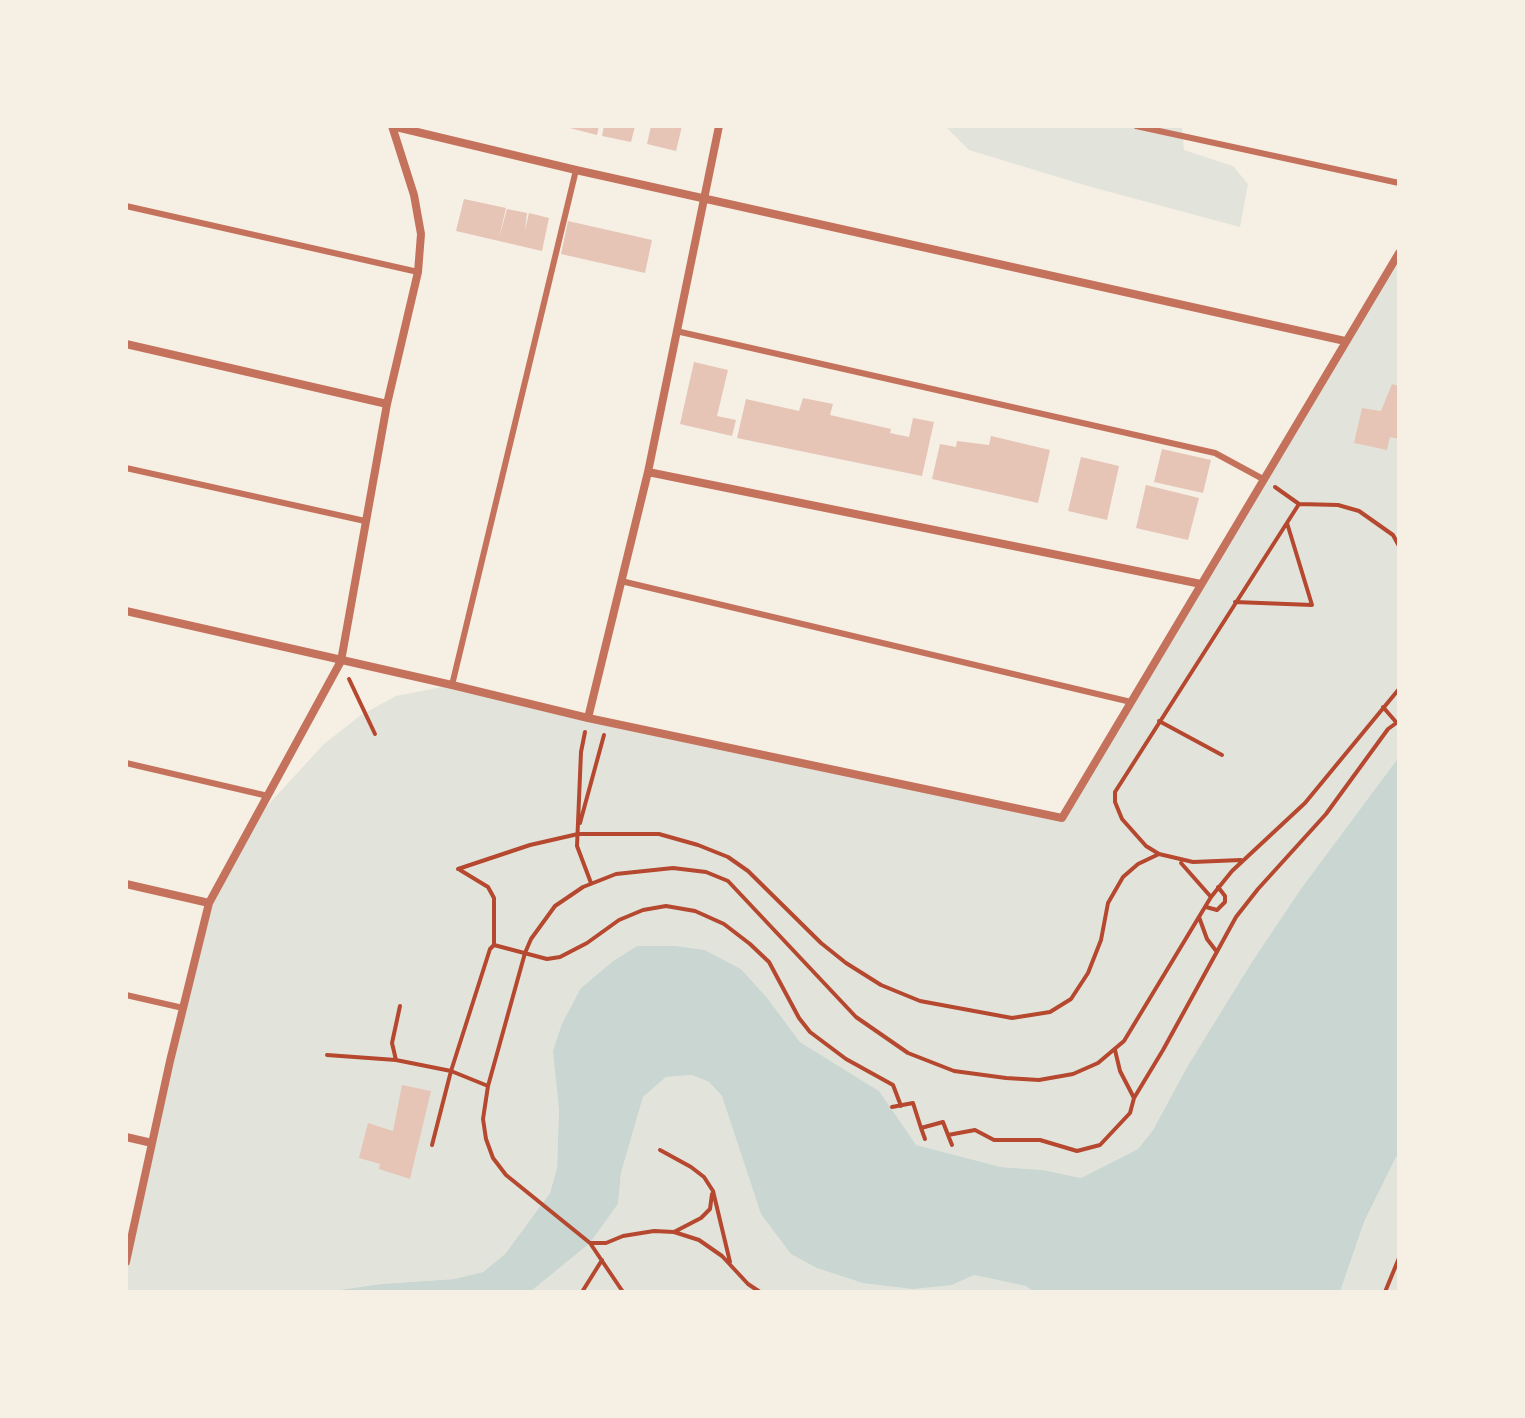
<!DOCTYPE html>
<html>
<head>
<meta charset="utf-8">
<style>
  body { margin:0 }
  #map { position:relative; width:1525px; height:1418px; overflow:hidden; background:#f6efe4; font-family:Cabin,sans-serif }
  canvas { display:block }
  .frame { position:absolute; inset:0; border:128px solid #f6efe4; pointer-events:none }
</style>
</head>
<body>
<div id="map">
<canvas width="1525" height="1418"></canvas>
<div class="frame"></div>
</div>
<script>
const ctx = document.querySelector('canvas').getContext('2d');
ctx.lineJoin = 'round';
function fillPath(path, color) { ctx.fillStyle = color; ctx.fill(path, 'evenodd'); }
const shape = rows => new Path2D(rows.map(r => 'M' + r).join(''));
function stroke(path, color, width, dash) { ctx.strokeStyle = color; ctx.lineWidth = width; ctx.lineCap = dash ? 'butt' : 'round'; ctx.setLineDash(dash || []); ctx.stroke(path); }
const green = shape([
  [945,126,1182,126,1184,150,1233,166,1248,184,1240,227,1084,185,969,150],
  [1399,253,1399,757,1250,965,1187,1067,1153,1130,1138,1149,1081,1178,1043,1170,1001,1167,915,1145,879,1091,800,1042,768,999,741,969,705,950,677,946,637,946,613,961,581,988,559,1109,557,1168,550,1193,505,1254,483,1272,454,1279,381,1284,325,1292,126,1292,126,1262,209,903,255,819,324,744,361,715,396,696,452,685,1062,818],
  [692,1075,709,1082,722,1096,731,1116,952,1285,974,1275,1027,1286,1034,1292,530,1292,590,1243,618,1204,621,1173,643,1097,666,1077],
  [1399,1151,1399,1292,1340,1292,1364,1222]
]);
const water = shape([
  [1399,757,1399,1151,1364,1222,1340,1292,1034,1292,1026,1286,974,1275,952,1285,913,1289,863,1283,817,1268,791,1254,761,1214,722,1096,709,1082,692,1075,666,1077,643,1097,621,1173,618,1204,590,1243,530,1292,325,1292,381,1284,454,1279,483,1272,505,1254,550,1193,557,1168,559,1109,553,1051,562,1024,581,988,613,961,637,946,677,946,705,950,741,969,768,999,800,1042,879,1091,916,1145,1001,1167,1043,1170,1081,1178,1138,1149,1153,1130,1187,1067,1250,965,1301,889]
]);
const building = shape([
  [562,126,599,126,597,135],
  [604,126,635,126,631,142,602,136],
  [651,126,682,126,676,151,647,144],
  [464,199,506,208,499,238,507,209,527,213,525,230,529,213,549,218,542,251,456,231],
  [568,221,652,240,645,273,561,254],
  [694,362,728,370,717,416,736,420,732,436,680,424],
  [1392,384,1399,386,1399,439,1390,437,1387,450,1354,443,1362,408,1381,411],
  [803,398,833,404,830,415,891,429,890,433,909,437,913,418,934,422,922,476,737,438,746,399,799,411],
  [991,436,1050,450,1038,503,932,479,940,444,956,447,957,441,989,445],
  [1162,449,1211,460,1203,493,1154,482],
  [1081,457,1119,466,1107,520,1068,511],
  [1146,485,1199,498,1188,540,1136,528],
  [402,1085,431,1091,410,1179,379,1169,380,1164,359,1158,368,1123,393,1131]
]);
const path = shape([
  [1275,487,1299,504],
  [1235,602,1312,605,1287,523],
  [349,679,375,734],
  [1383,707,1396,722],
  [1159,721,1222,755],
  [585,732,581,752,577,846,591,883],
  [580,823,604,735],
  [1241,860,1193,862,1159,854,1146,846,1122,819,1115,802,1115,792,1299,504,1338,505,1359,511,1393,535,1399,546],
  [1181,863,1211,897],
  [458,869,530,845,578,834,659,834,698,845,728,857,748,871,821,943,846,963,881,985,920,1001,1012,1018,1050,1012,1071,999,1088,973,1101,940,1108,903,1123,877,1138,864,1159,854],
  [460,870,488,887,494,898,494,945],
  [1206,907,1217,910,1225,902,1225,896,1218,887],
  [1199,917,1207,939,1217,952],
  [1115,1050,1120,1071,1134,1098],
  [327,1055,396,1060,451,1071,488,1086],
  [396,1060,392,1043,400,1006],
  [892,1107,913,1103,921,1128,943,1122,948,1135,975,1130,994,1140,1040,1140,1077,1151,1100,1145,1130,1113,1134,1098,1163,1050,1236,917,1258,889,1326,814,1388,729,1399,721],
  [921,1128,925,1139],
  [948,1135,952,1145],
  [432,1145,451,1071,490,949,494,945,547,959,560,957,587,943,619,920,643,910,666,906,695,911,724,924,750,944,769,962,799,1018,810,1032,846,1059,893,1085,901,1106],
  [660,1150,691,1167,704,1177,713,1191,730,1262],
  [674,1232,701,1218,710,1209,712,1194],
  [590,1243,606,1243,623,1236,654,1231,674,1232,699,1240,722,1256,748,1284,760,1292],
  [582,1292,602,1260],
  [623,1292,590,1243,506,1175,493,1158,486,1139,483,1119,488,1086,525,953,531,939,555,906,583,887,616,874,673,868,706,872,728,881,856,1017,908,1053,954,1071,1006,1078,1039,1080,1073,1074,1098,1063,1124,1041,1211,897,1232,871,1305,803,1399,689],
  [1385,1292,1399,1258]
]);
const service = shape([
  [1136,126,1399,183],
  [126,206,418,272],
  [676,331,1215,453,1263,479],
  [126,468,365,521],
  [621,581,1131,702],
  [452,685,576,170],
  [126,763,268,796],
  [126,995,183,1008]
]);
const minor = shape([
  [392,126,576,170,1345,341],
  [126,344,387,404],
  [648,472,1201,584],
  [126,611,452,685,588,718,1062,818,1399,253],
  [588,718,648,472,719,126],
  [126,884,209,903],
  [126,1137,152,1143],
  [126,1262,170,1061,209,903,341,661,387,404,418,272,421,234,414,195,392,126]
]);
fillPath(green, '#e2e4dc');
fillPath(water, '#c9d6d2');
fillPath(building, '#e6c5b7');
stroke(path, '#b5482f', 4);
stroke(service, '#c5725c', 6);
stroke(minor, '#c5725c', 8);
</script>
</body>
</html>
